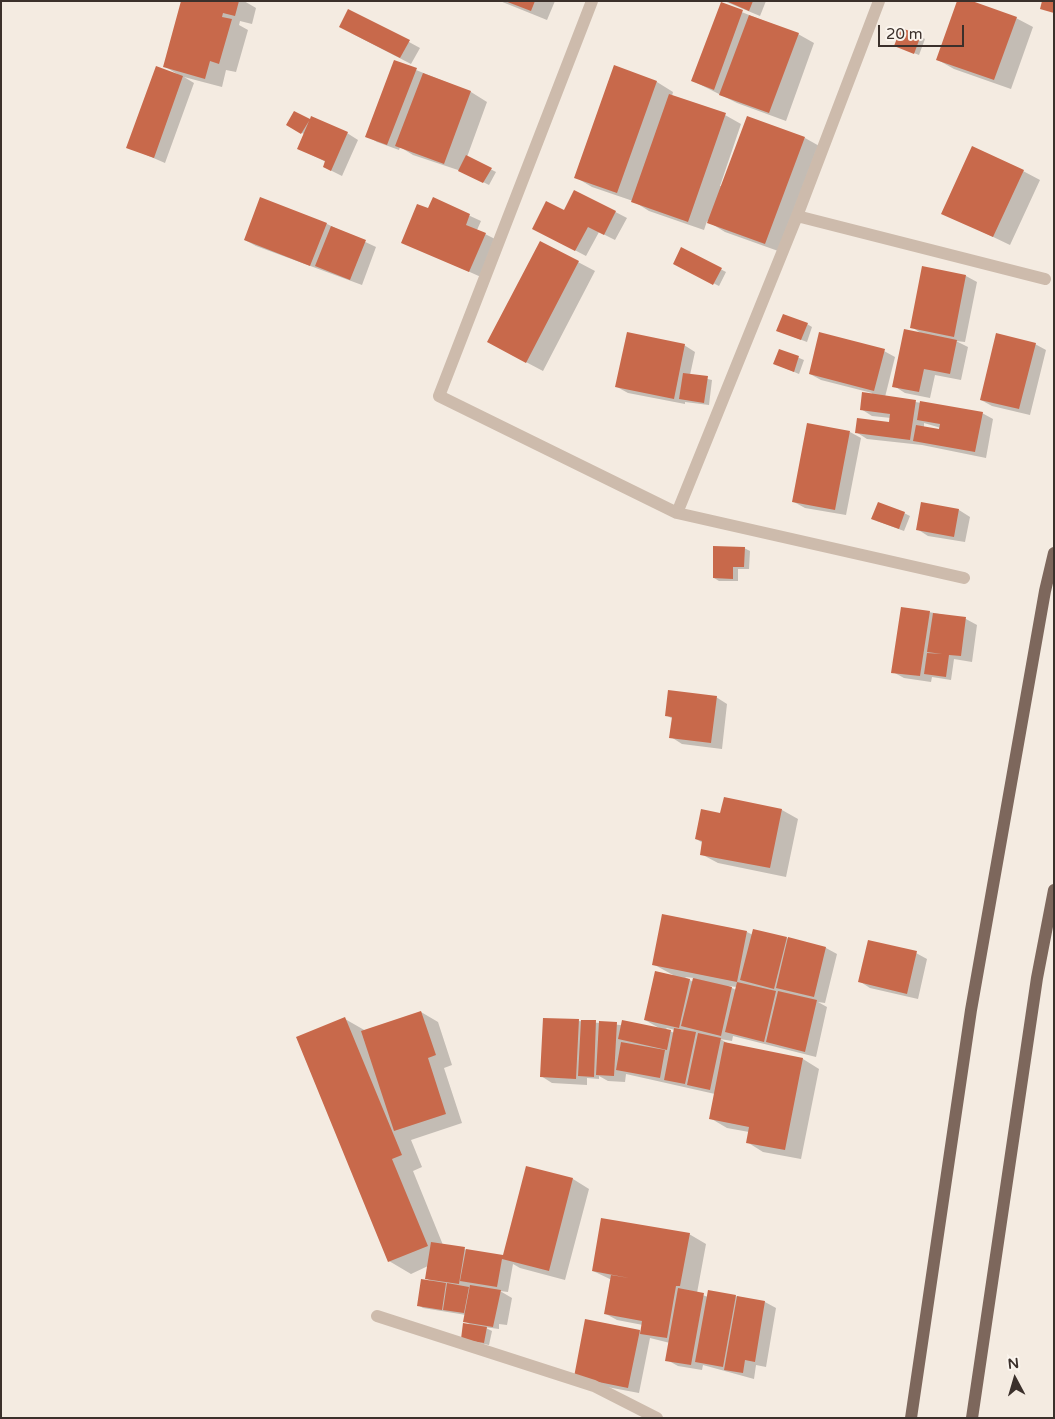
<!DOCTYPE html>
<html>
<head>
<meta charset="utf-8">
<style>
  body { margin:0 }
  #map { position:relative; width:1055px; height:1419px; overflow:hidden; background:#f4ebe1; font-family:"Varela Round",sans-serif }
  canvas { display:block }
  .frame { position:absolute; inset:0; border:2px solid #3b302b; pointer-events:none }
  .north { position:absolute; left:990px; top:1354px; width:50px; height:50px; -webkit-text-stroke:4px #fbf5ee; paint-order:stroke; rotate:354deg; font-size:14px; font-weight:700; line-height:20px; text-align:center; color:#3b302b }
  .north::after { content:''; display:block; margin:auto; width:18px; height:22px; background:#3b302b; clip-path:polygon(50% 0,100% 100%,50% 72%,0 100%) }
  .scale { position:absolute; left:878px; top:25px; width:86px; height:22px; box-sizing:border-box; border:2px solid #3b302b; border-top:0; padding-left:6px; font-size:15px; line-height:18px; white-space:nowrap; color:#3b302b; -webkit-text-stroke:4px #fbf5ee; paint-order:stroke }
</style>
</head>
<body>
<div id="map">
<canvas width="1055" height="1419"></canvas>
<div class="frame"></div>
<div class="north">N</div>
<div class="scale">20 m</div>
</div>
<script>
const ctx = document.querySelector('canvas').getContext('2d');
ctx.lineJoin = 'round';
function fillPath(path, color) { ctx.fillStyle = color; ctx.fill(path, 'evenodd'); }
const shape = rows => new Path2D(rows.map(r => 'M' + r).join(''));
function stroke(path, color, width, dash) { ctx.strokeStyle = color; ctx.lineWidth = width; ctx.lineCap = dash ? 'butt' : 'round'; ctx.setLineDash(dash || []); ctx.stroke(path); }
const shadow = shape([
  [182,1,244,1,256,8,252,24,240,21,239,25,248,30,236,72,226,70,222,87,184,77,194,83,165,163,128,147,177,74,164,66],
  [500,1,555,1,547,20],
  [724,1,766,1,760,16],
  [721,4,798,34,814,43,786,121,737,103,693,81],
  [1016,18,1033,27,1011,89,954,69,938,60],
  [351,33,409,42,420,48,411,64],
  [920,36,925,39,919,55,896,46],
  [614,67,657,82,673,92,672,96,725,115,741,124,720,186,722,186,805,138,821,147,781,252,725,232,707,221,704,230,649,211,633,201,592,187,575,177],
  [416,70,471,92,487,102,467,157,496,172,489,185,461,171,413,155,400,147,399,150,377,142,367,136],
  [310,121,347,133,358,140,342,176,324,167,326,162,298,148,304,134,287,125],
  [1023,171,1040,180,1010,245,943,213],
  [575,191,627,218,615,240,599,232,586,256,544,234,564,212],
  [433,199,481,221,477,230,497,240,481,277,402,242,429,210],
  [327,224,376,247,362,285,256,246,245,240],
  [540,242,595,271,543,371,505,351],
  [682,249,726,272,719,286,679,266],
  [923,268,966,276,977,282,965,342,956,341,968,347,961,380,935,375,930,398,905,393,894,386,922,334,912,327],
  [807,324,812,327,807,342,778,331],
  [1035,344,1046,350,1030,415,992,406,981,400],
  [684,345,695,352,690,375,712,380,709,405,685,402,685,404,628,393,617,387],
  [780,350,804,360,799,374,775,364],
  [884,351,895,357,885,397,982,413,993,419,986,458,922,445,867,439,856,432,890,424,891,418,872,416,861,409,872,393,821,380,810,374],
  [924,423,941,428,940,431,924,428],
  [850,432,861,438,846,515,805,508,794,502],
  [922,504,959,510,970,517,965,542,928,536,917,529],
  [904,513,910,516,904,531,877,521],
  [744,548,750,551,749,569,738,569,738,581,719,581,714,578],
  [929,612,966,619,977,625,972,662,954,659,951,680,932,677,931,682,904,678,893,672],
  [716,697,727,704,722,749,682,744,671,737,673,719,666,715],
  [782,810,798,819,786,877,718,863,701,854,703,843,696,839,721,815],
  [747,932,753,935,786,938,826,948,837,954,825,1003,818,1002,827,1007,816,1057,733,1036,732,1041,720,1039,731,1045,803,1059,819,1069,801,1159,763,1152,747,1142,749,1132,727,1128,710,1118,715,1094,626,1074,625,1082,608,1081,599,1076,599,1079,587,1078,587,1085,552,1083,541,1076,579,1021,661,1029,645,1020,673,975,653,964],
  [685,977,694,978,693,982],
  [728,986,737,987,736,990],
  [667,1028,675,1030,674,1033,666,1029],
  [916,953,927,959,918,999,870,988,859,981],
  [421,1012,438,1022,452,1065,444,1068,462,1123,411,1140,422,1167,413,1171,443,1245,504,1257,527,1167,573,1179,589,1189,565,1280,520,1268,513,1264,508,1292,500,1291,512,1298,507,1325,499,1324,499,1329,484,1327,492,1331,489,1345,467,1341,472,1326,465,1321,466,1315,423,1308,418,1305,434,1283,426,1278,428,1266,411,1274,389,1261,345,1019,366,1031],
  [689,1234,706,1244,697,1293,708,1297,735,1296,765,1302,776,1308,766,1367,756,1365,754,1379,703,1365,702,1370,678,1366,667,1360,670,1343,650,1338,639,1393,586,1383,639,1331,642,1332,643,1325,617,1320,606,1314,612,1280,593,1271]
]);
const building = shape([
  [181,1,239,1,235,16,223,13,222,17,232,19,219,64,210,61,205,79,163,67],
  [505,1,535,1,531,11],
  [726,1,753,1,749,11],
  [957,1,972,1,1017,17,994,80,936,60],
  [1042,1,1054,1,1054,13,1040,9],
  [721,2,743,10,714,90,691,81],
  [348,9,410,40,400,58,339,27],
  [749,15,799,33,769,113,719,95],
  [901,28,921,35,914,54,894,46],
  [394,60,417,68,387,145,365,137],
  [614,65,657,81,617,193,574,178],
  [156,66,183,76,154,158,126,148],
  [423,73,471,91,444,164,395,146],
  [669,94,726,113,688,222,631,202],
  [294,111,310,119,311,116,348,132,331,171,323,167,325,161,297,149,309,121,301,134,286,125],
  [747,116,805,137,765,244,707,223],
  [972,146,1024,170,993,237,941,214],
  [466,155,492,168,483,183,458,171],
  [574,190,616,211,604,235,588,227,575,251,532,229,546,201,564,210],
  [260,197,327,223,310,266,244,240],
  [433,197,470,214,466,225,486,233,469,272,401,243,417,204,428,208],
  [331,226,366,240,350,280,315,266],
  [540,241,579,261,526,363,487,342],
  [681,247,722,268,713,285,673,264],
  [922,266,966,275,954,337,910,328],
  [783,314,808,323,801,340,776,331],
  [904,329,957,340,950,374,924,369,919,392,892,387],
  [627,332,685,344,674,399,615,387],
  [819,332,885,349,874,391,809,374],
  [996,333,1036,343,1019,409,980,400],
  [779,349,799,356,794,372,773,364],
  [683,373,708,376,704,403,679,399],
  [862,392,916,400,910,440,855,433,857,418,889,422,890,414,860,410],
  [920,401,983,412,975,452,913,441,916,425,939,429,940,424,917,420],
  [807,423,850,431,835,510,792,502],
  [878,502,905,512,899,529,871,519],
  [921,502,959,509,954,537,916,530],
  [713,546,745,547,744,567,733,567,733,579,713,578],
  [901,607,930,611,920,676,891,673],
  [933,613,966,617,961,656,949,655,946,677,924,674,927,653,942,654,927,652],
  [668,690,717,696,711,743,669,738,672,717,665,716],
  [724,797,782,809,770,868,700,855,702,841,695,839,701,809,720,813],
  [662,914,747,931,737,982,652,965],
  [753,929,787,937,774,989,740,980],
  [788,937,826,947,814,997,776,988],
  [868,940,917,951,907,994,858,982],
  [655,971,690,979,679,1028,644,1020],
  [693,978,732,987,721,1036,681,1026],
  [737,982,776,991,764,1042,725,1032],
  [778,991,817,1000,805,1052,766,1042],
  [421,1011,436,1055,428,1058,446,1114,394,1131,361,1031],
  [345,1017,402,1155,392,1159,428,1246,388,1262,296,1037],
  [543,1018,579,1019,576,1079,540,1077],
  [581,1020,596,1020,594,1077,578,1076],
  [622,1020,671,1030,667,1050,618,1039],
  [599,1021,617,1022,614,1076,596,1075],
  [674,1028,696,1032,685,1084,664,1080],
  [698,1033,721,1038,710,1090,687,1085],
  [621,1042,665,1050,660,1078,616,1070],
  [724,1042,803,1058,785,1150,746,1143,749,1127,709,1119],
  [526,1166,573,1178,549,1271,502,1259,497,1287,460,1281,466,1249,503,1255],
  [601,1218,690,1233,680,1286,676,1286,667,1338,640,1334,642,1321,604,1314,611,1275,629,1278,592,1271],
  [431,1242,465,1247,459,1284,425,1279],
  [421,1279,446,1283,442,1310,417,1306],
  [447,1283,469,1287,464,1313,443,1310],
  [470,1285,501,1290,493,1327,463,1322],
  [678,1288,704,1293,691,1365,665,1361],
  [708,1290,736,1295,723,1367,695,1362],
  [737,1296,765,1301,755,1362,745,1360,743,1373,724,1370],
  [585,1319,640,1330,628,1388,574,1377],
  [463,1323,487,1327,484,1343,461,1339]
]);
const street = shape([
  [592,1,439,396,677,513,964,578],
  [797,216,1045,279],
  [677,513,797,216,879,1],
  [377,1316,594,1386,657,1418]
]);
const primary = shape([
  [911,1418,971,1010,1045,591,1054,553],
  [972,1418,1037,978,1054,890]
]);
fillPath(shadow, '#0003');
fillPath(building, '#c8694b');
stroke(street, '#cdbbac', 12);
stroke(primary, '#7d675c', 12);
</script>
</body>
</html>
